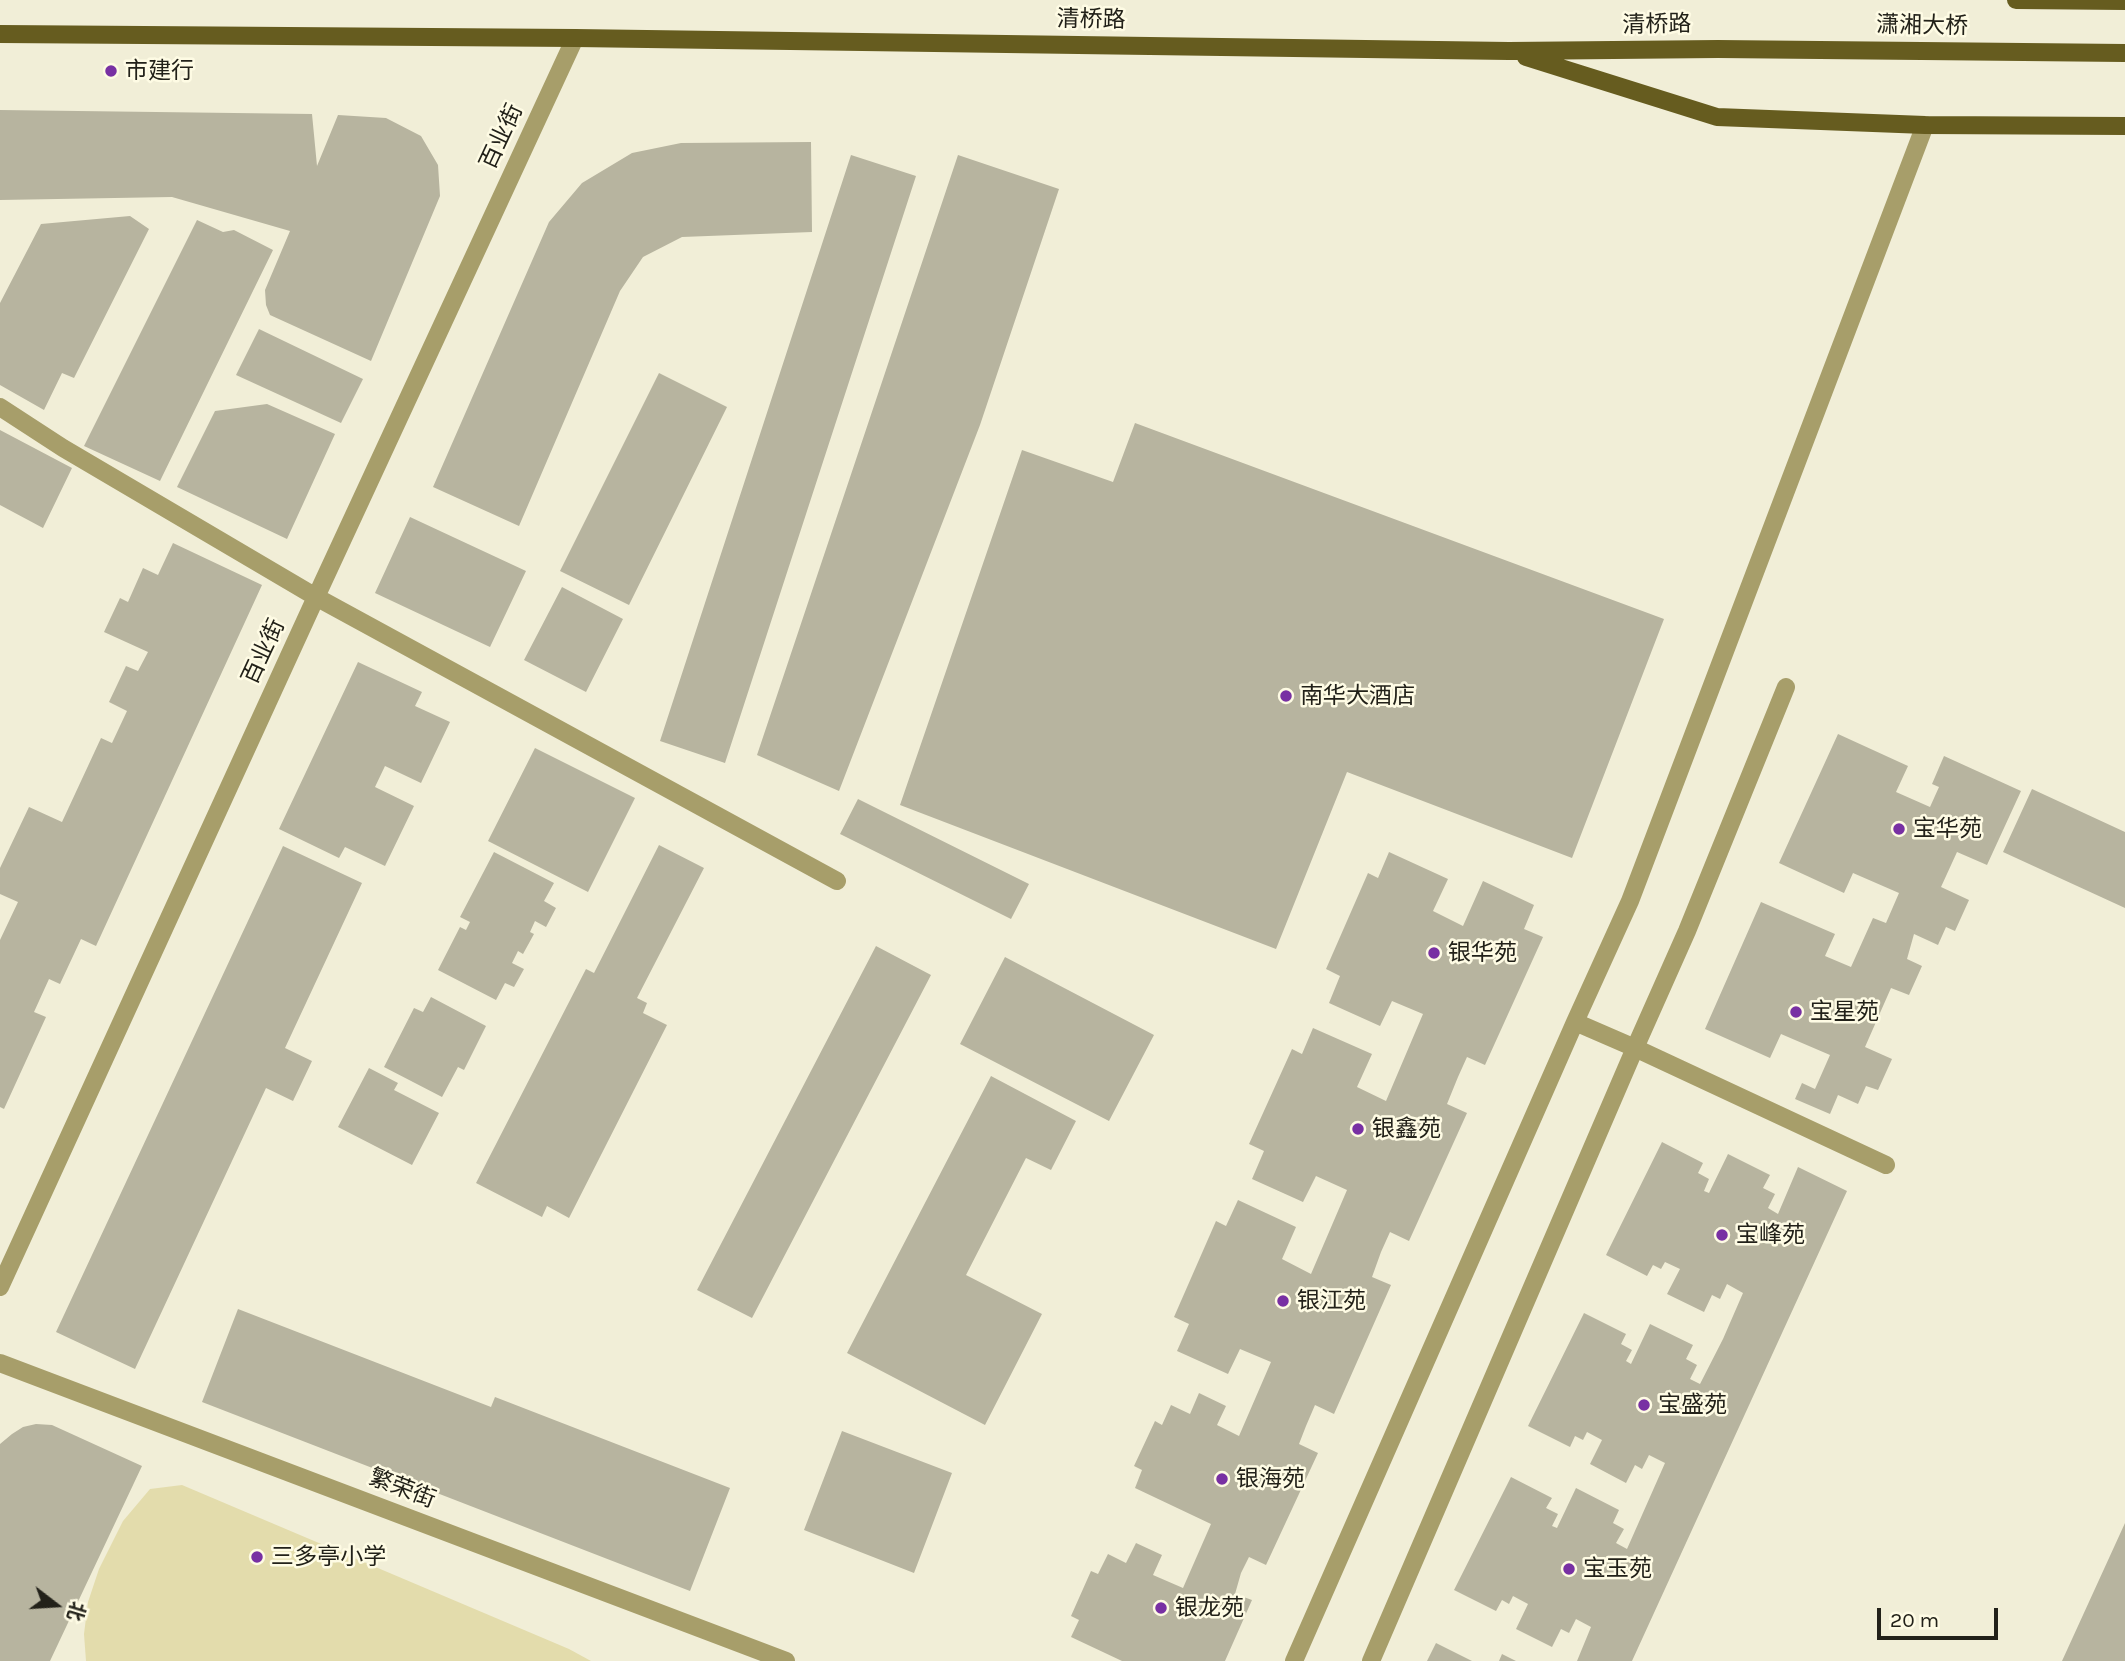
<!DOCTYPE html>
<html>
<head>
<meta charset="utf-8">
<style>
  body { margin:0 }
  #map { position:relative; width:2125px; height:1661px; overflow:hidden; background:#f1eed7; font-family:Karla,"Noto Sans SC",sans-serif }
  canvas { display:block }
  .north { position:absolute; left:21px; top:1570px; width:70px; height:70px; -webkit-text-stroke:5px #fefbe4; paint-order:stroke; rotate:107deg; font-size:19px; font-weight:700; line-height:28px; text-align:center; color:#222119 }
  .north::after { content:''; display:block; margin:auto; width:24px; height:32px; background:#222119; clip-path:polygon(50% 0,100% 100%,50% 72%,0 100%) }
  .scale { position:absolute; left:1877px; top:1608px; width:121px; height:32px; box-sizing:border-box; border:4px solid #222119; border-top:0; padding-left:9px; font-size:21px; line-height:24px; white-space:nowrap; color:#222119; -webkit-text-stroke:5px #fefbe4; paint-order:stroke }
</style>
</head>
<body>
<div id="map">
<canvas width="2125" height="1661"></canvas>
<div class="north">北</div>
<div class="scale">20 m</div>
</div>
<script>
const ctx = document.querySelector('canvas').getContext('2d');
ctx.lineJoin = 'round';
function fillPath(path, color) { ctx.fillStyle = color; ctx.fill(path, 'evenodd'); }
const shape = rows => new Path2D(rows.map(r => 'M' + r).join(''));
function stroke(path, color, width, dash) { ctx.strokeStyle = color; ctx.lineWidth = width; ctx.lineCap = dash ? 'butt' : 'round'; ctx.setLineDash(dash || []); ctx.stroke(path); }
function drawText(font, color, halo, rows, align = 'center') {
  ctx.font = font + ' Karla,"Noto Sans SC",sans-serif'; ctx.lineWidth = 5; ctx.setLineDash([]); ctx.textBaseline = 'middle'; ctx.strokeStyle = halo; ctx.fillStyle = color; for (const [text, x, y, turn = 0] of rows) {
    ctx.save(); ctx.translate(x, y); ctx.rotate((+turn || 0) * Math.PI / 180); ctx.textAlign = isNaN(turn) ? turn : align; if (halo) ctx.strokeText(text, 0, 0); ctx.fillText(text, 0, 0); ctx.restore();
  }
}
const green = shape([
  [182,1485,569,1649,591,1661,86,1661,84,1634,88,1602,99,1569,123,1521,150,1489]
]);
const building = shape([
  [0,110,312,114,317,166,338,115,386,118,421,136,438,165,440,196,371,361,270,315,266,305,265,290,290,231,172,197,0,200],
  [811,142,812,232,682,237,643,257,620,291,519,526,433,487,549,222,582,183,632,153,681,143],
  [851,155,916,176,725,763,660,741],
  [958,155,1059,189,980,425,839,791,757,755],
  [130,216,149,229,74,378,62,373,44,410,0,385,0,303,41,224],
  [197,220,223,232,234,230,273,250,160,481,84,446],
  [259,329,363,379,341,423,236,375],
  [659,373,727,407,629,605,560,571],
  [267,404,335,434,287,539,177,487,215,411],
  [1135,423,1664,619,1572,858,1347,772,1276,949,900,805,1022,450,1113,482],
  [0,430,72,468,43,528,0,505],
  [410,517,526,571,490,647,375,593],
  [173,543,262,585,96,946,81,939,60,984,49,979,34,1012,46,1017,4,1109,0,1107,0,940,18,902,0,894,0,868,29,807,62,822,101,738,112,743,127,711,109,702,126,666,138,671,148,652,104,632,120,598,128,602,143,568,158,575],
  [562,587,623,619,586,692,524,660],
  [358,662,422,692,415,706,450,722,421,783,385,766,375,787,414,806,385,866,345,847,339,858,279,829],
  [1838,734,1908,766,1896,792,1930,807,1939,787,1932,784,1944,756,2021,791,1987,865,1957,852,1941,887,1969,900,1955,931,1946,927,1938,945,1914,934,1907,959,1922,966,1909,995,1891,988,1865,1047,1892,1059,1878,1090,1866,1086,1858,1104,1838,1095,1830,1114,1795,1099,1802,1083,1815,1089,1830,1055,1781,1034,1770,1058,1705,1029,1761,902,1835,934,1825,956,1851,967,1873,918,1886,923,1899,893,1853,873,1844,893,1779,863],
  [535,748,635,798,588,892,488,841],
  [2032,789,2125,832,2125,908,2003,852],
  [858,799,1029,884,1011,919,840,834],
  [659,845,704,868,637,998,647,1003,643,1013,667,1025,569,1218,547,1206,542,1217,476,1183,586,969,594,973],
  [283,846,362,883,285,1048,312,1061,293,1101,266,1088,135,1369,56,1332],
  [494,852,554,883,544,901,556,908,546,927,535,921,530,932,534,934,523,954,518,951,512,963,524,969,514,987,505,983,496,1000,438,970,460,927,466,930,470,922,460,917],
  [1389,852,1448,879,1433,911,1463,926,1483,881,1534,905,1524,929,1543,937,1485,1065,1467,1057,1458,1077,1447,1104,1467,1113,1409,1241,1390,1232,1381,1252,1372,1277,1391,1285,1334,1414,1315,1405,1306,1426,1299,1444,1318,1453,1266,1565,1249,1557,1241,1573,1235,1594,1252,1600,1225,1661,1122,1661,1071,1637,1079,1620,1071,1616,1091,1571,1098,1574,1108,1554,1126,1563,1136,1543,1162,1555,1153,1575,1183,1588,1211,1524,1135,1488,1142,1470,1134,1466,1155,1421,1162,1425,1171,1405,1190,1414,1199,1393,1226,1406,1217,1425,1239,1436,1271,1362,1240,1349,1228,1374,1177,1351,1189,1324,1174,1317,1216,1221,1226,1226,1238,1200,1296,1227,1282,1259,1311,1274,1347,1190,1316,1176,1303,1202,1252,1179,1264,1151,1249,1144,1292,1049,1302,1054,1313,1028,1372,1054,1357,1087,1386,1101,1423,1014,1392,1001,1380,1026,1329,1003,1340,976,1326,969,1368,873,1378,878],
  [876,946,931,975,752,1318,697,1290],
  [1005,957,1154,1035,1109,1121,960,1044],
  [431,997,486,1026,464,1070,458,1067,442,1097,384,1067,414,1008,423,1012],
  [369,1068,398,1083,394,1090,439,1113,412,1165,338,1127],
  [991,1076,1076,1121,1051,1170,1026,1158,966,1275,1042,1314,985,1425,847,1353],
  [1662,1142,1703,1163,1698,1173,1709,1179,1704,1191,1709,1193,1728,1154,1770,1175,1763,1188,1775,1194,1768,1208,1778,1214,1798,1167,1847,1191,1632,1661,1577,1661,1591,1627,1576,1619,1569,1633,1561,1629,1552,1647,1516,1629,1528,1604,1513,1596,1509,1604,1502,1600,1496,1611,1454,1590,1511,1477,1552,1498,1546,1508,1558,1514,1552,1526,1557,1528,1576,1488,1619,1510,1613,1523,1624,1529,1616,1543,1627,1549,1665,1463,1649,1455,1642,1469,1635,1465,1626,1483,1590,1464,1602,1440,1587,1432,1583,1440,1575,1436,1570,1447,1528,1426,1584,1313,1626,1334,1621,1344,1632,1350,1626,1361,1631,1364,1650,1324,1693,1345,1686,1359,1697,1365,1690,1379,1700,1384,1723,1339,1743,1293,1727,1284,1720,1299,1712,1295,1704,1312,1667,1294,1680,1269,1665,1262,1661,1269,1653,1265,1647,1276,1606,1255],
  [238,1309,491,1407,495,1397,730,1488,690,1591,202,1402],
  [36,1424,52,1425,142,1466,50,1661,0,1661,0,1444,12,1434,23,1427],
  [842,1431,952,1473,914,1573,804,1530],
  [2125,1523,2125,1661,2062,1661],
  [1436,1643,1472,1661,1427,1661],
  [1502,1654,1516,1661,1499,1661]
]);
const minor = shape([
  [0,407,63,448,316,597,837,881],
  [1575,1022,1635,1048,1886,1165],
  [0,1287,316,597,575,38],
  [0,1363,786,1661],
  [1294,1661,1575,1022,1630,901,1925,125],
  [1371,1661,1635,1048,1687,931,1786,687]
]);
const major = shape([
  [2016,0,2125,1],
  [0,34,575,38,1509,51,1718,49,2125,53],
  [1526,57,1717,117,1925,125,2125,126]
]);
const markers = [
  [111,71,7,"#7830a3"],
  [1286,696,7,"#7830a3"],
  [1899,829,7,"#7830a3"],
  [1434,953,7,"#7830a3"],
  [1796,1012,7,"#7830a3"],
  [1358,1129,7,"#7830a3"],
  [1722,1235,7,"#7830a3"],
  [1283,1301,7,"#7830a3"],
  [1644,1405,7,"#7830a3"],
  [1222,1479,7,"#7830a3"],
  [257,1557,7,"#7830a3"],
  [1569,1569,7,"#7830a3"],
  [1161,1608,7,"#7830a3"]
];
const streetNames = [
  ["清桥路",1091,20,1],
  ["清桥路",1657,25,-1],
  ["潇湘大桥",1922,26,1],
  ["百业街",502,137,-65],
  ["百业街",264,652,-65],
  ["繁荣街",402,1489,21]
];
const poiNames = [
  ["市建行",125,71],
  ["南华大酒店",1300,696],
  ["宝华苑",1913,829],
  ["银华苑",1448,953],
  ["宝星苑",1810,1012],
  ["银鑫苑",1372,1129],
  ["宝峰苑",1736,1235],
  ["银江苑",1297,1301],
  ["宝盛苑",1658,1405],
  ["银海苑",1236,1479],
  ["三多亭小学",271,1557],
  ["宝玉苑",1583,1569],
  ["银龙苑",1175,1608]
];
fillPath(green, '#e3dcac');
fillPath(building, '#b7b49f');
stroke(minor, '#a79e6a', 18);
stroke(major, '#665c1f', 18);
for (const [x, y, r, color] of markers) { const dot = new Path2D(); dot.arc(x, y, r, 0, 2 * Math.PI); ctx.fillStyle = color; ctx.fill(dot); stroke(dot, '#fefbe4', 2.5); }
drawText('23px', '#222119', '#fefbe4', streetNames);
drawText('23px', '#222119', '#fefbe4', poiNames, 'left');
</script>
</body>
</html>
